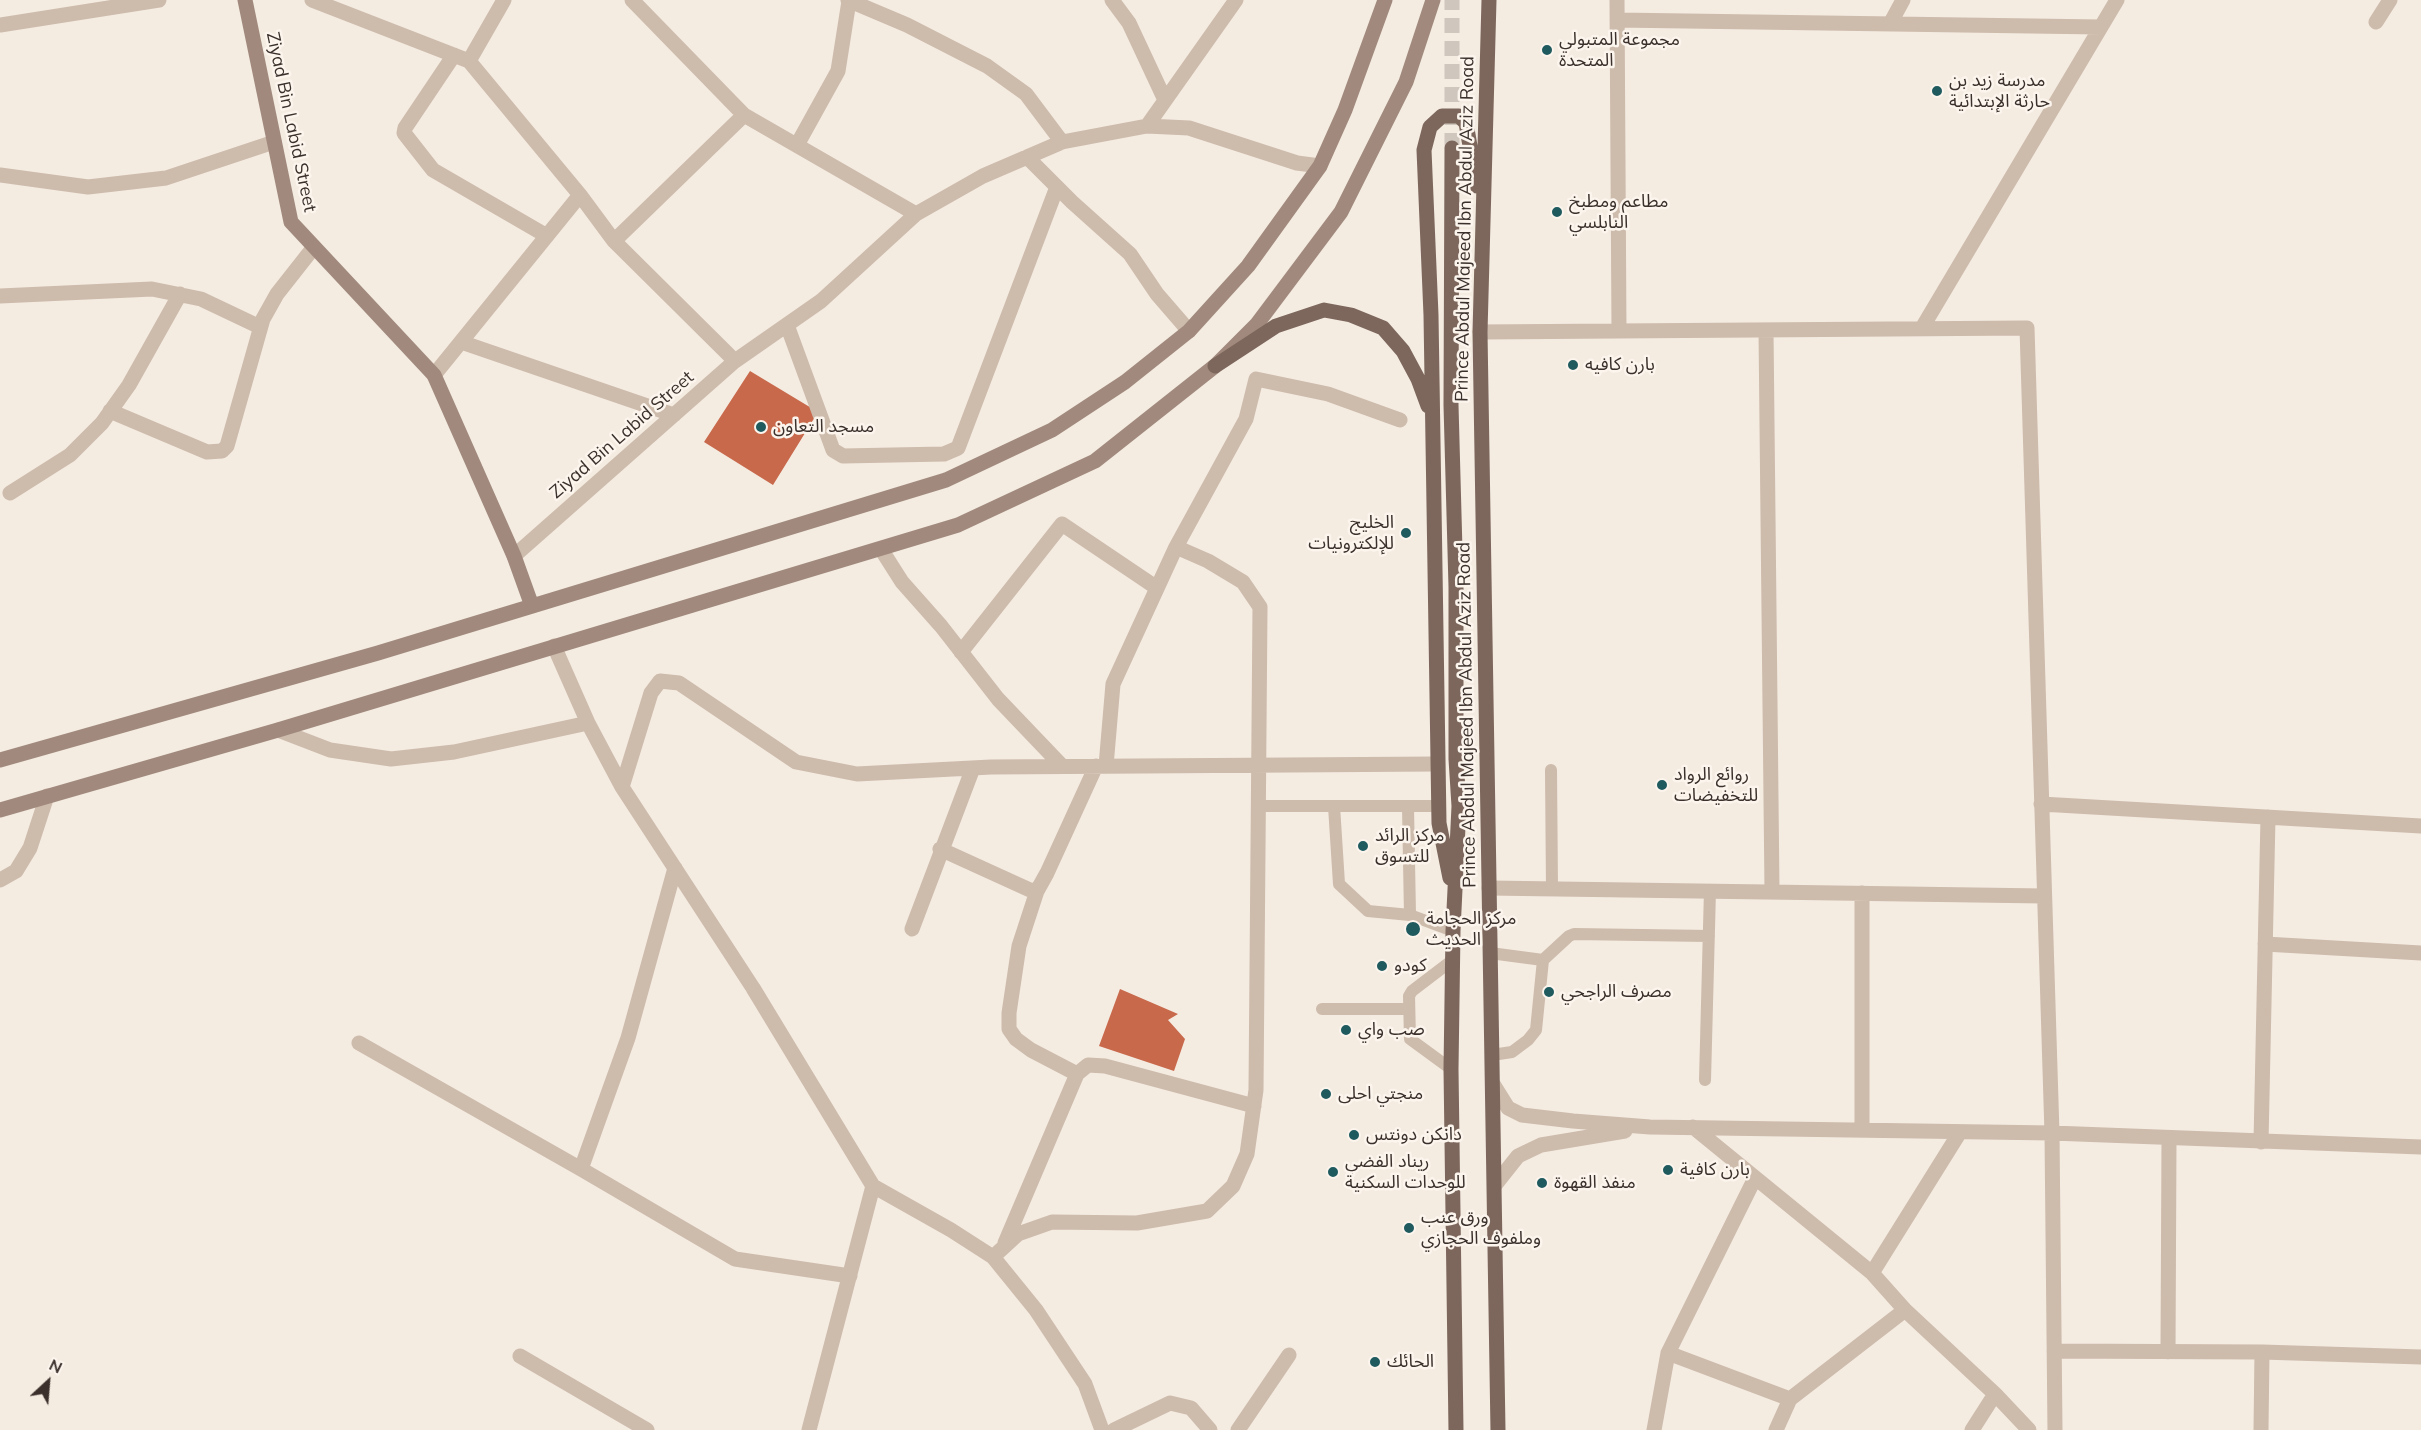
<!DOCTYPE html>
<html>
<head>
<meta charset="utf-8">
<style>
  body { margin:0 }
  #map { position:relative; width:2421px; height:1430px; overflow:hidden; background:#f4ebe1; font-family:Mulish,sans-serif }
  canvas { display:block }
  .north { position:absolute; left:18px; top:1352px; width:60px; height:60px; -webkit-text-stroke:4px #fbf5ee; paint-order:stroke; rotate:26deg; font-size:16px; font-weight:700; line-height:24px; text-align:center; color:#3b302b }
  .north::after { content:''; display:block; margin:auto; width:21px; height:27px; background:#3b302b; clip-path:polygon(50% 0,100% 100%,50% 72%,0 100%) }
</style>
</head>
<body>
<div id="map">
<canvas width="2421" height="1430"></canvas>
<div class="north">N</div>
</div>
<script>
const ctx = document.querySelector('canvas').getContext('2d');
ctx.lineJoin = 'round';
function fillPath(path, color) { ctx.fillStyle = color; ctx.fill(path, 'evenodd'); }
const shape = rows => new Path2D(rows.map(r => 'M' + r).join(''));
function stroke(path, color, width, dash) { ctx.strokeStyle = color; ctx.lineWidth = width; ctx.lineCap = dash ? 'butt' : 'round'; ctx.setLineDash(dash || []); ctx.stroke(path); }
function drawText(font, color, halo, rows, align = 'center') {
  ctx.font = font + ' Mulish,"Noto Sans Arabic",sans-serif'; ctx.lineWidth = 5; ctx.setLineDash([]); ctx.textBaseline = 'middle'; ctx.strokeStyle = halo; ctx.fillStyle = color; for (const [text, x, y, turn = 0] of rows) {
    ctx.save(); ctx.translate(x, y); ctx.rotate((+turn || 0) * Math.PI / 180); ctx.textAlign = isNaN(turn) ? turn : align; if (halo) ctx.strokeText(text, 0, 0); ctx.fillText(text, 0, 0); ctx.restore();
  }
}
const building = shape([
  [750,371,818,412,773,485,704,442],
  [1120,989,1178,1014,1168,1020,1185,1039,1174,1071,1099,1046]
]);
const primaryTunnel = shape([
  [1452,148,1452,0]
]);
const lane = shape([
  [1551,770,1552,889],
  [1259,806,1438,806],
  [1334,806,1339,884,1368,911,1410,915,1453,931],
  [1408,807,1410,915],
  [1490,953,1543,960],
  [1322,1009,1409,1009],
  [1492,1055,1512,1052,1528,1040,1536,1030,1543,960,1569,936,1574,934,1709,936],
  [1451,1069,1410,1039,1409,996,1412,991,1454,959],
  [1705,1080,1710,890]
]);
const street = shape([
  [312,0,469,61,580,195,614,241,735,361],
  [632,0,744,115,916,214],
  [848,0,907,25,987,66,1026,94,1062,142],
  [1112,0,1129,23,1165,100],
  [1617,0,1619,330],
  [1617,20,2101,27],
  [2376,22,2390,0],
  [1890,24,1903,0],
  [0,25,159,0],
  [454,55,405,128,404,133,433,170,547,236],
  [469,61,504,0],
  [1147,126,1236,0],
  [797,145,838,71,849,1],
  [1027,157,1072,202,1130,254,1157,294,1189,331],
  [0,175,88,187,166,178,274,142],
  [614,241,744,115],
  [0,296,152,289,201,299,260,327],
  [787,325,833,450,843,456,944,454,958,448,1057,187],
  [1922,328,2117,0],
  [1766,330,1772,891],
  [1480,332,2027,328,2052,1133,2055,1430],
  [461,342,674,415],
  [434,375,580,195],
  [110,411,207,452,222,451,227,446,263,319,277,294,314,247],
  [10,493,70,455,102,423,129,385,180,294],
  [881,549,902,582,941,626,998,699,1062,766],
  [514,556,735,361,821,301,916,214,983,176,1062,142,1147,126,1189,128,1297,163,1320,166],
  [554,646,588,723,622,787,753,988,873,1186,809,1430],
  [961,652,1062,524,1157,588],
  [278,730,330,750,391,759,454,752,588,723],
  [1106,766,1113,684,1176,547,1246,419,1256,379,1328,394,1400,420],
  [622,787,651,693,660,681,679,683,796,762,857,774,991,767,1437,764],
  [2041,804,2421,826],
  [940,849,1030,890,1037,891,1047,873,1096,766],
  [0,880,16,871,30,848,47,796],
  [1489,888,2044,896],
  [1037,891,1019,946,1009,1013,1009,1029,1016,1039,1031,1050,1077,1074],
  [912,929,973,768],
  [2265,944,2421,953],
  [359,1043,581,1169,735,1259,850,1276],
  [1493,1084,1508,1108,1522,1115,1573,1121,1650,1127,2052,1133,2421,1147],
  [1693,1127,1872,1273,1905,1310,1995,1394,2029,1430],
  [1862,1130,1862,893],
  [2261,1142,2268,817],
  [581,1169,628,1038,675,868],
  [1495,1185,1518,1156,1541,1145,1625,1131],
  [873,1186,951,1230,993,1257,1036,1310,1085,1384,1102,1430],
  [1005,1243,1077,1074,1088,1065,1105,1066,1254,1106],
  [993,1257,1018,1234,1052,1222,1137,1223,1207,1211,1233,1186,1247,1154,1256,1090,1260,607,1243,582,1208,561,1176,547],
  [1872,1273,1960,1132],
  [2054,1351,2262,1352,2421,1357],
  [2168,1352,2169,1138],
  [1668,1353,1790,1399],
  [520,1356,647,1430],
  [1114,1430,1170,1403,1191,1408,1210,1430],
  [1238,1430,1289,1355],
  [1654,1430,1668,1353,1755,1178],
  [1776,1430,1790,1399,1905,1310],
  [1972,1430,1995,1394],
  [2261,1430,2262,1352]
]);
const secondary = shape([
  [245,0,291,222,434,375,514,556,532,606],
  [0,760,378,653,946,480,1052,430,1125,382,1189,331,1248,266,1320,166,1345,110,1385,0],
  [0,810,278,730,958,525,1095,461,1215,366,1257,324,1341,212,1406,82,1433,0]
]);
const primary = shape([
  [1489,0,1480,332,1498,1430],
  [1452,148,1451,405,1456,587,1456,759,1459,806,1453,931,1451,1069,1456,1430],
  [1215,366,1276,326,1324,310,1351,315,1383,328,1403,351,1418,379,1428,406],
  [1450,878,1439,823,1431,315,1424,150,1430,127,1442,116,1459,116,1466,123,1477,186]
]);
const markers = [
  [1547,50,6,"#1f5a5e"],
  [1937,91,6,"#1f5a5e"],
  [1557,212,6,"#1f5a5e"],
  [1573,365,6,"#1f5a5e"],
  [761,427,6,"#1f5a5e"],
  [1406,533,6,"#1f5a5e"],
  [1662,785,6,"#1f5a5e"],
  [1363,846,6,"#1f5a5e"],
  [1413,929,8,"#1f5a5e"],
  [1382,966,6,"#1f5a5e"],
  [1549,992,6,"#1f5a5e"],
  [1346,1030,6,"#1f5a5e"],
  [1326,1094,6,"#1f5a5e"],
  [1354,1135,6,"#1f5a5e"],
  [1668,1170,6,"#1f5a5e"],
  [1333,1172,6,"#1f5a5e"],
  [1542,1183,6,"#1f5a5e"],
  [1409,1228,6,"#1f5a5e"],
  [1375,1362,6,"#1f5a5e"]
];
const poiNames = [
  ["مجموعة المتبولي",1559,40],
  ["المتحدة",1559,61],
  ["مدرسة زيد بن",1949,81],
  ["حارثة الإبتدائية",1949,102],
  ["مطاعم ومطبخ",1569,202],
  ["النابلسي",1569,223],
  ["بارن كافيه",1585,365],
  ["مسجد التعاون",773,427],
  ["الخليج",1394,523,"right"],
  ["للإلكترونيات",1394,544,"right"],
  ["روائع الرواد",1674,775],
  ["للتخفيضات",1674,796],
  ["مركز الرائد",1375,836],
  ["للتسوق",1375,857],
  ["مركز الحجامة",1426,919],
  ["الحديث",1426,940],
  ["كودو",1394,966],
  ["مصرف الراجحي",1561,992],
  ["صب واي",1358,1030],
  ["منجتي احلى",1338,1094],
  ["دانكن دونتس",1366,1135],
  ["ريناد الفضي",1345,1162],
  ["للوحدات السكنية",1345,1183],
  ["بارن كافية",1680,1170],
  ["منفذ القهوة",1554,1183],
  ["ورق عنب",1421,1218],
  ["وملفوف الحجازي",1421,1239],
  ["الحائك",1387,1362]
];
const streetNames = [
  ["Ziyad Bin Labid Street",291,122,78],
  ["Prince Abdul Majeed Ibn Abdul Aziz Road",1465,229,-89],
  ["Ziyad Bin Labid Street",622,435,-41],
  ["Prince Abdul Majeed Ibn Abdul Aziz Road",1467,715,-91]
];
fillPath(building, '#c8694b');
stroke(primaryTunnel, '#cfc6bd', 15, [15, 8]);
stroke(lane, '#cdbbac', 12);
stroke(street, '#cdbbac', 15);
stroke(secondary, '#a18a7d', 15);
stroke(primary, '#7d675c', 15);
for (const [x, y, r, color] of markers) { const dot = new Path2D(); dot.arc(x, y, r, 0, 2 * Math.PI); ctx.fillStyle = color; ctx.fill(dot); stroke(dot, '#fbf5ee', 2); }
drawText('18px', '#3b302b', '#fbf5ee', poiNames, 'left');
drawText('18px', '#3b302b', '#fbf5ee', streetNames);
</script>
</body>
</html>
